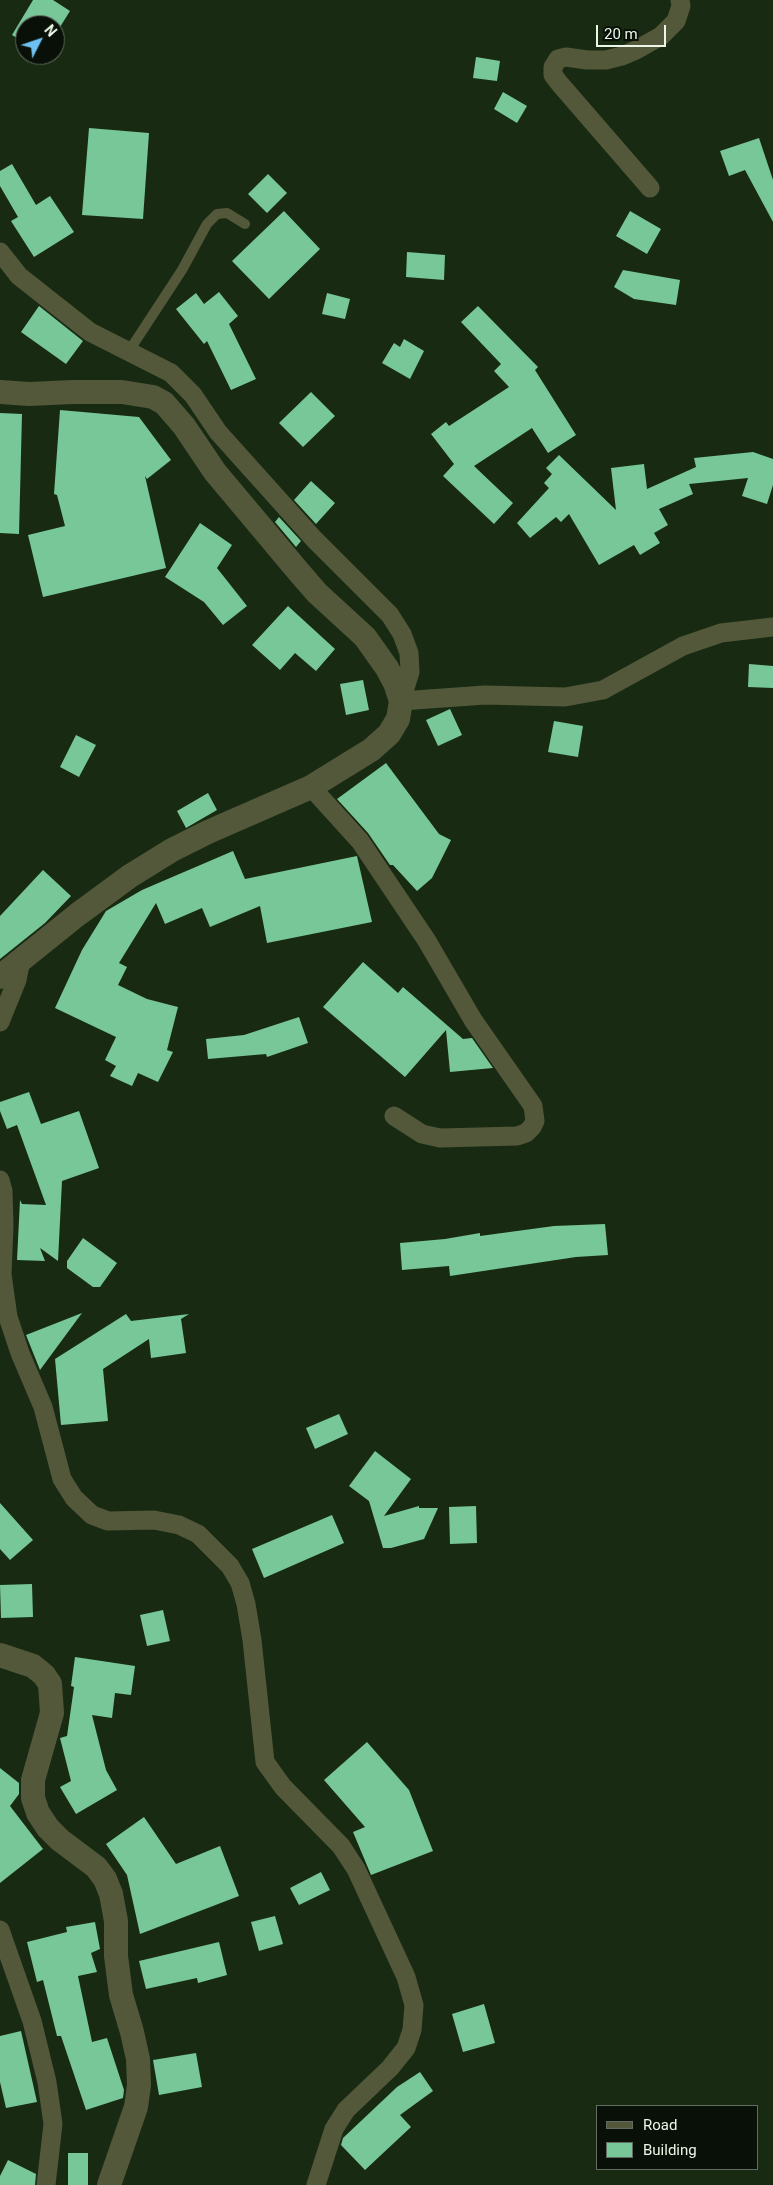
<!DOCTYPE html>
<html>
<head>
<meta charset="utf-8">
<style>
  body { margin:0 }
  #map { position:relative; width:773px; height:2185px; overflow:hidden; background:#192a13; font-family:Roboto,sans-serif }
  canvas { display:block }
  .legend { position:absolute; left:596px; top:2105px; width:162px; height:65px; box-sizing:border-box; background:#091007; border:1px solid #636c61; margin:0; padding:6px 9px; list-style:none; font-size:15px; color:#ebf6e7 }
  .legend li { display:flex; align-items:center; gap:10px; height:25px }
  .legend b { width:25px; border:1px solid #636c61 }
  .north { position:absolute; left:15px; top:15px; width:50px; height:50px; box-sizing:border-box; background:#091007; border:1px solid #636c61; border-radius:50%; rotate:49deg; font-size:14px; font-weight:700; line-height:20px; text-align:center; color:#ebf6e7 }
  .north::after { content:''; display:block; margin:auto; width:18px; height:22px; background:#6dc2f3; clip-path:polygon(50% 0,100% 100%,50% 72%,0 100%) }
  .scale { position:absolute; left:596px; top:25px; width:70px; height:22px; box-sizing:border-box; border:2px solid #ebf6e7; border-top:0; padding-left:6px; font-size:15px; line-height:18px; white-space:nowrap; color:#ebf6e7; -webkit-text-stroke:4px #091007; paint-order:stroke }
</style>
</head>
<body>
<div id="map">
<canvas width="773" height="2185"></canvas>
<ul class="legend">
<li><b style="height:6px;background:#525839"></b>Road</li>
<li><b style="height:14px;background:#77c798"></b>Building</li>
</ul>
<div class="north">N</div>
<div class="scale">20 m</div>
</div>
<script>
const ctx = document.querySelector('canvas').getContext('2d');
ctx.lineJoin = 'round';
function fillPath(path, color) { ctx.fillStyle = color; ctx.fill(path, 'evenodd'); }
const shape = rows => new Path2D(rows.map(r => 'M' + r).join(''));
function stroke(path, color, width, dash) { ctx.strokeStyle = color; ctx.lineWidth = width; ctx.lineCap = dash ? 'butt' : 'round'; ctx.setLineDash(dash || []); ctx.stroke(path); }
const building = shape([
  [33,0,53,0,70,11,55,35,55,25,25,25,25,43,12,35],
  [476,57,500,61,497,81,473,78],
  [503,92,527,106,517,123,494,109],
  [89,128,149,133,143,219,82,215],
  [759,138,773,180,773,222,745,170,729,176,720,151],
  [12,164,36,205,50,196,74,232,34,257,11,221,18,217,0,186,0,171],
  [268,174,287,193,267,213,248,194],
  [284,211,320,249,269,299,232,261],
  [630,211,661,229,647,254,616,236],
  [407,252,445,255,444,280,406,277],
  [623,270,680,280,676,305,634,299,614,287],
  [219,292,238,316,229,324,256,379,231,390,207,341,204,344,176,309,196,293,204,304],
  [327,293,350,299,345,319,322,314],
  [39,306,83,341,66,364,21,332],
  [478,306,538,367,535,370,576,435,548,453,532,428,474,466,513,503,494,524,443,476,454,464,431,434,446,422,449,426,509,387,494,371,501,364,461,322],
  [404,339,424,351,410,379,382,363,394,343,400,347],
  [311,392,335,416,303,447,279,423],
  [60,410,139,417,171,460,147,479,145,476,166,568,43,597,28,535,65,526,57,495,54,494],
  [0,413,22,414,19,534,0,533],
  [753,452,773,459,773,485,767,504,742,496,748,478,689,484,693,494,659,509,668,525,654,533,660,543,640,555,634,545,599,565,569,514,561,522,556,517,530,538,517,523,549,488,544,483,552,474,546,468,559,455,616,510,611,468,644,464,647,489,696,467,694,458],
  [311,481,335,503,316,524,294,500],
  [279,517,301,541,296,547,275,522],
  [200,523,232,545,217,568,247,606,223,625,204,602,165,577],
  [288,606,335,649,316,671,295,653,280,670,252,645],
  [749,664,773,666,773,688,748,687],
  [363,680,369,710,346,715,340,684],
  [450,709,462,735,438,746,426,720],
  [554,721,583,726,578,757,548,752],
  [76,735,96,745,79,777,60,767],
  [386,763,439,834,451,840,432,878,417,891,393,865,390,865,368,833,337,799],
  [208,793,217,810,186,828,177,811],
  [233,851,245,879,357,856,372,922,267,943,260,906,210,927,202,908,165,924,156,903,119,963,127,967,118,985,147,999,178,1007,167,1050,173,1052,158,1082,138,1073,132,1086,110,1076,116,1066,105,1060,116,1037,55,1008,82,950,106,911,142,890],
  [43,870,71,896,45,923,0,959,0,916],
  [363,962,398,993,403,987,463,1039,472,1038,493,1068,450,1072,446,1030,405,1077,323,1007],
  [299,1017,308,1043,267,1057,266,1054,208,1059,206,1039,244,1035],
  [29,1092,41,1124,79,1111,99,1168,62,1181,58,1261,40,1248,45,1261,17,1260,20,1200,22,1204,46,1205,17,1125,7,1129,0,1111,0,1102],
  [605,1224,608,1255,576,1257,450,1276,449,1266,402,1270,400,1243,445,1239,480,1233,480,1236,554,1226],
  [83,1238,117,1263,100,1287,93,1287,67,1268,67,1261],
  [82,1313,40,1370,26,1335],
  [126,1314,131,1321,189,1314,181,1319,186,1353,151,1358,149,1339,103,1369,108,1421,61,1425,55,1359],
  [339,1414,348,1434,315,1449,306,1428],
  [375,1451,411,1479,384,1516,419,1506,419,1508,438,1508,424,1539,391,1548,383,1548,369,1501,349,1486],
  [0,1503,33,1540,10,1560,0,1549],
  [476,1506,477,1543,450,1544,449,1507],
  [332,1515,344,1543,264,1578,252,1549],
  [32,1584,33,1617,1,1618,0,1585],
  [163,1610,170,1641,147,1646,140,1615],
  [75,1657,135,1666,131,1695,115,1693,112,1718,92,1715,106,1770,117,1790,76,1814,60,1787,71,1781,60,1738,67,1736,74,1687,71,1686],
  [367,1742,409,1790,433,1851,371,1875,353,1832,365,1827,324,1780],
  [0,1768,19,1783,19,1794,10,1806,43,1849,0,1883],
  [144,1817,176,1864,220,1846,239,1896,140,1934,127,1875,106,1844],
  [321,1872,330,1890,299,1905,290,1888],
  [275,1916,283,1944,259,1951,251,1922],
  [95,1922,100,1949,91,1953,97,1972,78,1976,92,2042,107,2038,124,2090,123,2098,86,2110,61,2036,57,2036,43,1980,37,1982,27,1942,67,1932,66,1927],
  [219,1942,227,1975,198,1983,197,1978,146,1989,139,1961],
  [484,2004,495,2043,463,2052,452,2014],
  [21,2031,37,2102,6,2108,0,2082,0,2036],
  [196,2053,202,2087,159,2095,153,2060],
  [420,2072,433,2091,400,2115,411,2127,365,2170,341,2145,343,2138,397,2087],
  [68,2153,88,2153,88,2185,68,2185],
  [8,2160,36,2174,35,2185,0,2185,0,2176]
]);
const service = shape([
  [129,351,182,270,207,224,217,214,227,213,245,224]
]);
const minor = shape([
  [650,188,560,84,553,75,553,67,558,59,566,57,587,60,606,60,622,56,636,50,661,36,676,21,681,6,680,0],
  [0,252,19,276,90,332,171,373,193,395,218,432,314,539,390,615,402,634,409,653,410,672,401,701,485,695,565,697,603,690,683,646,721,633,773,627],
  [311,787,360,841,427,941,473,1020,533,1106,535,1121,532,1127,526,1133,517,1136,440,1138,422,1134,394,1116],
  [0,1022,17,980,21,960],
  [0,1180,3,1191,4,1226,2,1274,8,1317,20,1353,43,1407,62,1479,74,1498,92,1515,108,1521,154,1520,179,1525,198,1534,230,1566,240,1583,246,1604,252,1640,265,1762,283,1787,341,1846,356,1869,406,1977,414,2005,412,2030,406,2048,390,2068,346,2110,334,2129,316,2185],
  [0,1930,32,2021,47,2082,53,2124,46,2185]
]);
const tertiary = shape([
  [0,392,29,394,73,392,122,392,153,397,164,403,184,426,215,472,298,571,317,593,365,637,387,668,395,683,401,701,398,719,389,734,371,750,311,787,208,832,172,850,130,876,77,915,0,977],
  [0,1655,33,1666,44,1675,50,1684,52,1713,33,1780,33,1798,38,1813,48,1828,60,1840,96,1867,105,1879,111,1894,116,1921,116,1956,121,1995,132,2032,138,2059,139,2085,136,2107,109,2185]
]);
fillPath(building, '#77c798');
stroke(service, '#525839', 10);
stroke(minor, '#525839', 19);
stroke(tertiary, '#525839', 24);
</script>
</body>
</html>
